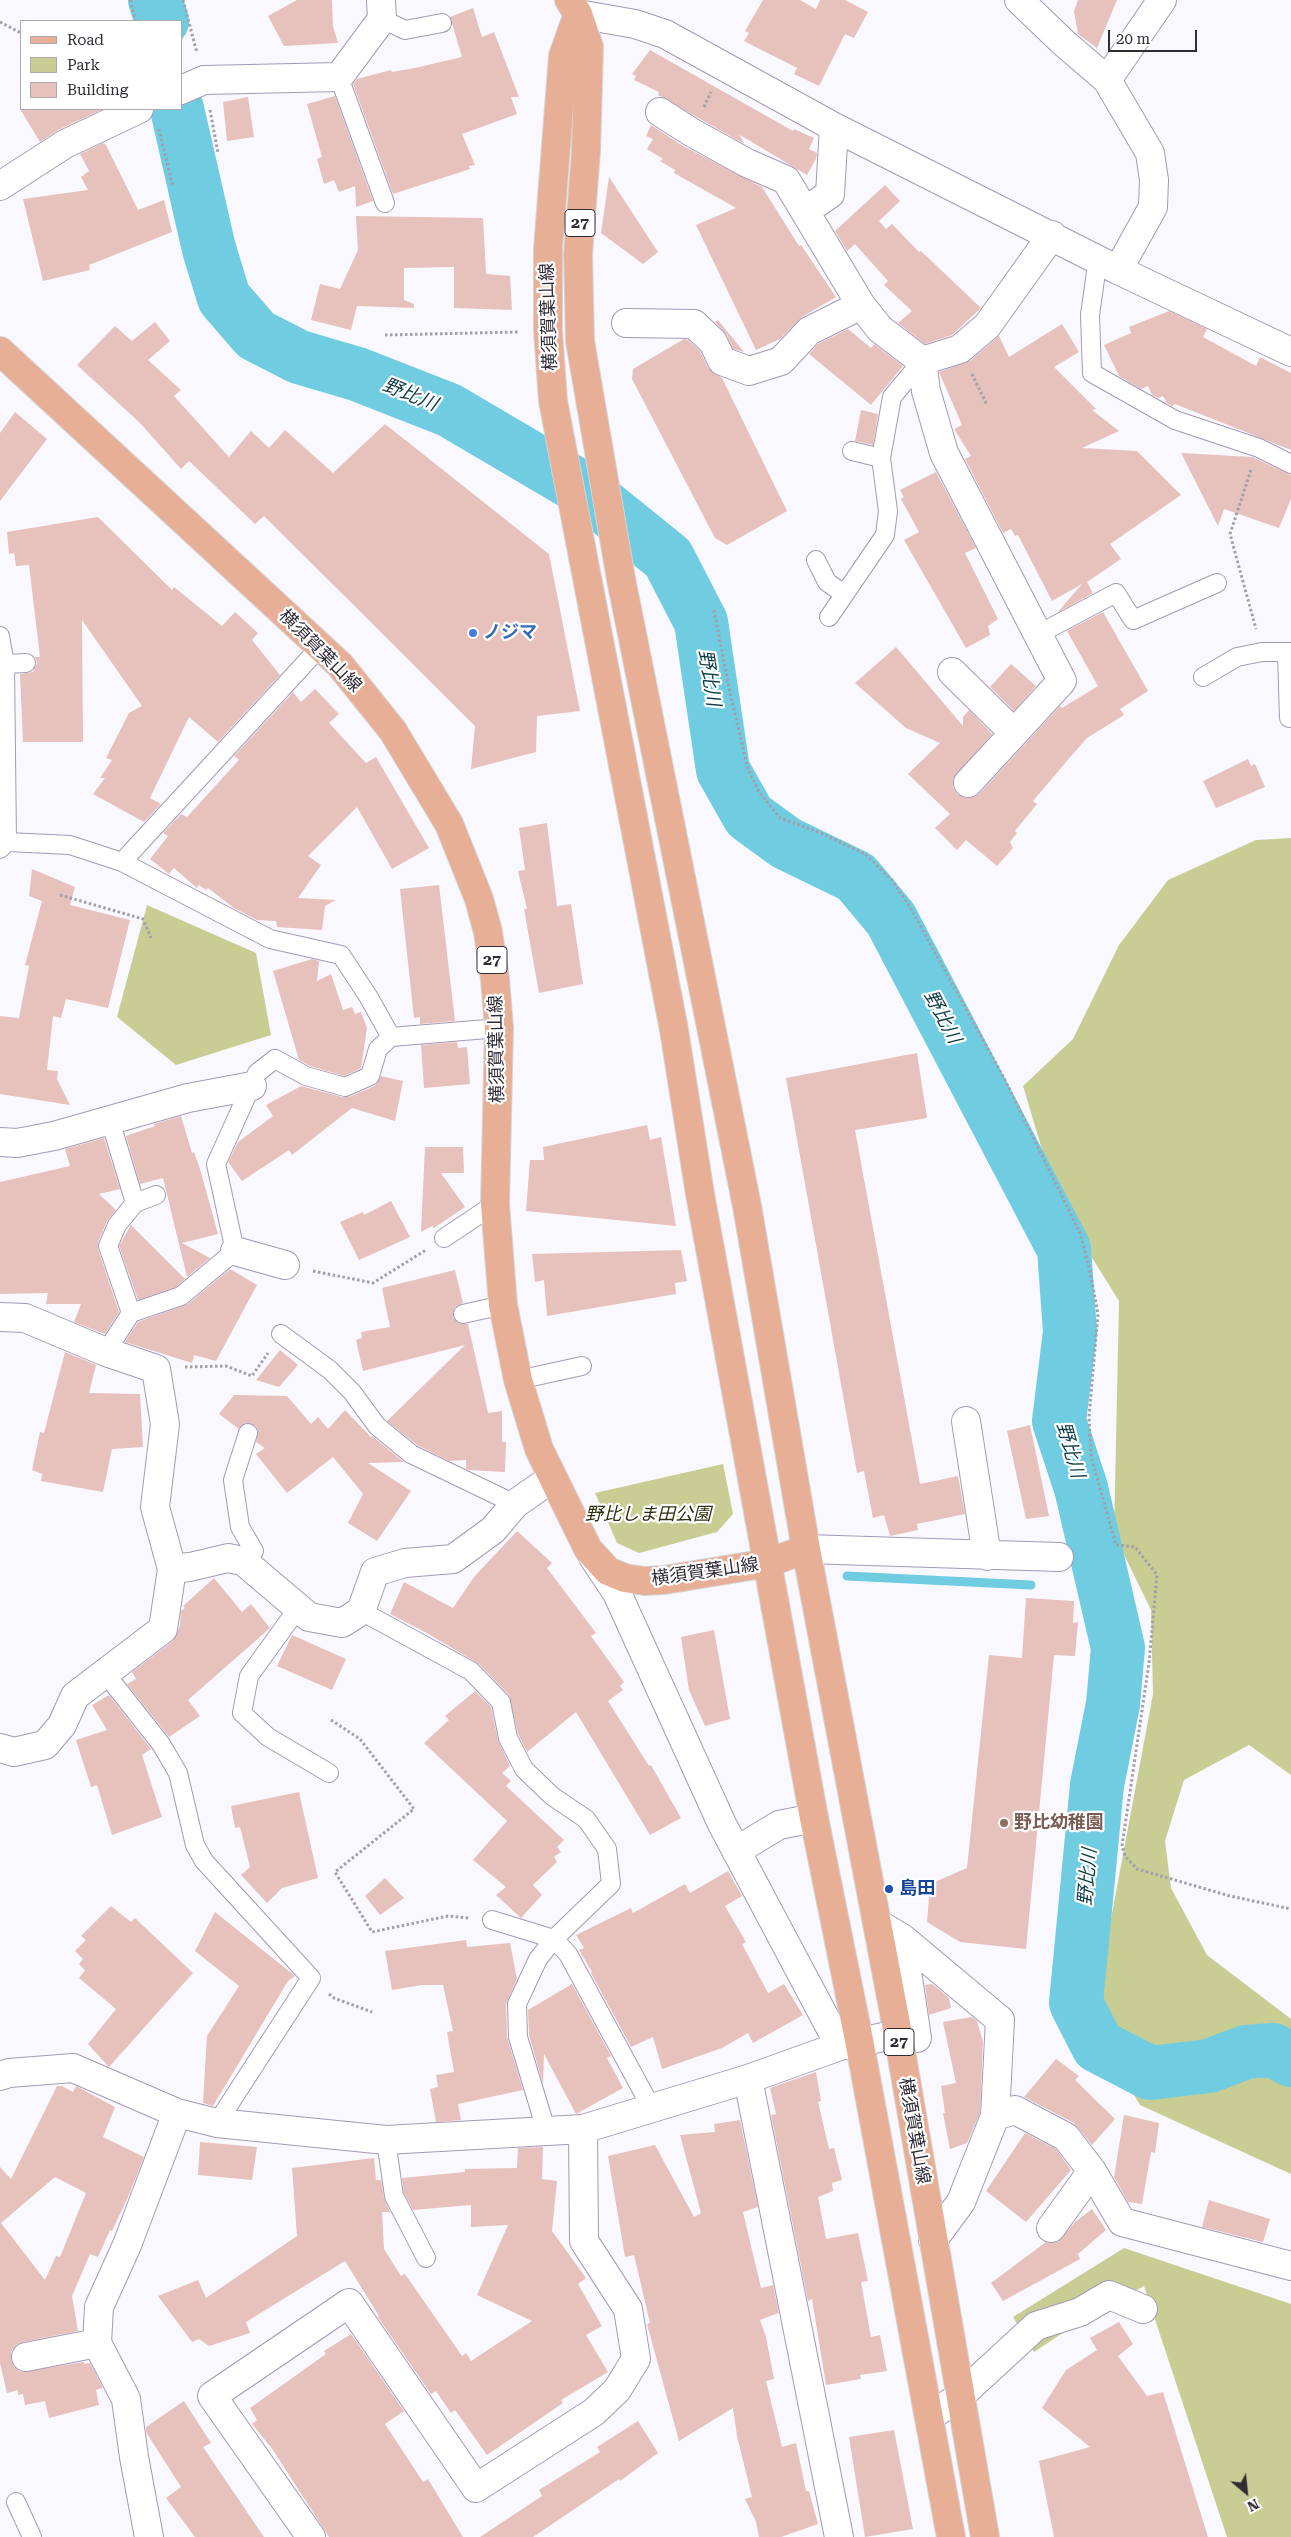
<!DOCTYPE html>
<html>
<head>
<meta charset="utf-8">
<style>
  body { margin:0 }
  #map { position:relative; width:1291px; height:2537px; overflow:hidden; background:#faf8ff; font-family:"Roboto Serif",serif }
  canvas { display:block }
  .legend { position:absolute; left:20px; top:20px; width:162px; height:90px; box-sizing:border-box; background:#fff; border:1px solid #acaaaf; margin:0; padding:6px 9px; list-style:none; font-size:15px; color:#2f2b37 }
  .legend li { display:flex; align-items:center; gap:10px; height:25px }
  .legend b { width:25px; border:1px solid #acaaaf }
  .north { position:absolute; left:1221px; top:2467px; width:50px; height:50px; -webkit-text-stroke:4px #fff; paint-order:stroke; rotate:152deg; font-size:14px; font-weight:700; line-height:20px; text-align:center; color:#2f2b37 }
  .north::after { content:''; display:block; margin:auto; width:18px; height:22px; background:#2f2b37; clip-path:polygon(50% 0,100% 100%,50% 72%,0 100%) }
  .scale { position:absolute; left:1108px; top:30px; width:89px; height:22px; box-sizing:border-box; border:2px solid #2f2b37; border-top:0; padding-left:6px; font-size:15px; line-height:18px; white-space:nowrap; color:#2f2b37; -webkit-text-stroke:4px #fff; paint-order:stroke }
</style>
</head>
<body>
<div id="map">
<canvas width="1291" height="2537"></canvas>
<ul class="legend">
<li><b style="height:6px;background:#e7b096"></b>Road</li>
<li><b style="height:14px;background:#c8cd94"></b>Park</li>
<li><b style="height:14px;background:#e7c1bb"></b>Building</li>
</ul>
<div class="north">N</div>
<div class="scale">20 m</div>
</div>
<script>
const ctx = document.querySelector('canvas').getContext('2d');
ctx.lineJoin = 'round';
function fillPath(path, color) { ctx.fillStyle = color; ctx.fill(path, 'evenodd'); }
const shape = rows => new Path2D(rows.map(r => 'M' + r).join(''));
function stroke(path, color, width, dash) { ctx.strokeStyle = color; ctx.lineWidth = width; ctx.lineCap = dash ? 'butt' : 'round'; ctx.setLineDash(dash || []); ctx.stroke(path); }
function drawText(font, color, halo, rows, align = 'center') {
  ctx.font = font + ' "Roboto Serif","Noto Sans JP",serif'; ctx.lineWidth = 4.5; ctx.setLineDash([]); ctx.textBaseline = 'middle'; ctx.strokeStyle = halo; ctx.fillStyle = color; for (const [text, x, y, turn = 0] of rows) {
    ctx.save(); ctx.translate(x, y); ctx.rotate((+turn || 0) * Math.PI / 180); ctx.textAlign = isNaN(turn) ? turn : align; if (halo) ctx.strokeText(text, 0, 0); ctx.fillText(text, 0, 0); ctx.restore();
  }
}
const green = shape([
  [1291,838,1291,1775,1249,1745,1184,1780,1165,1841,1171,1888,1207,1955,1291,2019,1291,2174,1140,2105,1094,2030,1108,1935,1153,1694,1151,1610,1114,1534,1119,1301,1058,1203,1023,1086,1073,1039,1119,945,1168,880,1256,840],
  [147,905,256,953,271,1035,176,1065,117,1017],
  [723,1464,733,1514,717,1532,639,1553,617,1543,595,1493],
  [1124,2248,1291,2304,1291,2537,1227,2537,1144,2286,1087,2317,1034,2352,1013,2317]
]);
const stream = shape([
  [847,1576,1031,1585]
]);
const river = shape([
  [155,0,162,21],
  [177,109,209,249,224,298,256,335,299,357,357,374,449,410,580,487,668,558,701,622,723,770,749,816,786,843,856,877,891,919,1064,1249,1070,1332,1059,1421,1081,1488,1118,1648,1113,1704,1097,1785,1076,2003,1098,2046,1150,2073,1209,2066,1246,2052,1273,2050,1291,2060]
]);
const building = shape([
  [297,0,332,0,333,26,338,43,284,46,268,16],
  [763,0,800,0,816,9,820,0,845,0,868,12,854,38,845,34,819,86,794,74,797,68,744,41,749,33,745,31],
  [1078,0,1117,0,1097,48,1078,34,1074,11],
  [473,8,482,37,494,32,519,97,511,97,517,114,462,134,475,165,469,166,470,169,393,194,353,84,357,79,391,70,392,72,415,68,462,57,450,17],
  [650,50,793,131,794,129,814,138,809,149,817,153,816,159,807,175,740,135,744,144,658,95,659,92,634,80,636,76,632,74],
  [335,96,373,201,356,207,355,186,339,192,334,180,324,184,317,159,322,157,307,104],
  [248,97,254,137,227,141,223,102],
  [20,109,103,109,58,130,40,142],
  [651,125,683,146,762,187,799,246,801,245,836,297,802,317,780,339,756,350,696,225,736,208,674,173,675,170,660,161,663,159,647,149,653,139,646,136],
  [103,143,106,145,138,210,164,200,172,232,89,265,90,270,43,281,23,199,88,190,81,177,89,171,80,154],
  [609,177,658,252,643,264,601,233],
  [885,185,900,201,879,221,886,229,892,224,919,252,921,251,981,308,952,335,925,344,898,323,912,311,884,285,888,281,855,244,847,251,835,231],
  [356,216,483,218,486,274,510,276,512,310,454,308,454,267,404,268,404,300,414,304,414,308,357,306,351,330,311,320,320,284,340,289,358,250],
  [1169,311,1207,329,1203,337,1256,366,1260,357,1291,373,1291,450,1175,404,1172,406,1167,403,1163,396,1159,398,1152,395,1148,386,1141,389,1119,376,1104,345,1131,333,1129,327],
  [718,320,744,352,733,349,727,335,715,322],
  [155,322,170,341,148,360,181,390,174,396,229,457,251,431,269,448,285,430,333,473,385,424,549,554,580,711,537,716,536,752,471,769,475,726,264,516,255,524,189,461,181,469,140,423,77,365,115,326,132,341],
  [1062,324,1079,352,1054,367,1096,409,1092,410,1119,431,1082,448,1137,451,1181,495,1110,544,1121,559,1087,582,1093,593,1057,613,1082,584,1052,601,1018,535,1015,536,1011,529,1003,533,965,459,971,456,954,429,962,425,939,372,970,361,999,336,1009,357],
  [848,329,871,348,874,344,903,366,871,405,809,354,818,344],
  [684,339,688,340,700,351,708,368,722,378,787,511,727,545,715,538,632,379,633,369],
  [861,410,878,414,873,445,855,441],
  [15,412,47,439,0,501,0,433],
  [1181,453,1252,457,1291,475,1291,499,1279,528,1224,509,1218,526],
  [936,472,976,548,965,553,998,619,988,626,990,635,966,648,904,540,919,532,901,499,904,497,900,490],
  [98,517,172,590,174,587,222,626,235,612,258,633,252,640,280,675,218,742,189,717,150,798,161,804,144,822,93,794,105,778,100,778,112,760,106,758,129,713,142,706,82,620,83,742,23,742,20,674,33,672,37,663,35,657,40,657,29,565,16,566,14,553,9,554,7,532],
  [1103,612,1148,691,1120,709,1124,715,1087,738,1066,762,1033,801,1037,804,1015,831,1017,833,1010,842,1013,848,997,866,966,840,957,850,935,828,950,814,908,774,940,743,906,728,855,683,896,647,963,726,963,717,969,710,992,734,953,779,953,787,957,794,964,798,972,798,979,794,1060,706,1062,708,1098,686,1067,631],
  [1011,664,1036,686,1014,711,990,687],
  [315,689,339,714,329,723,366,763,376,757,429,848,392,869,357,807,308,856,321,865,298,898,336,900,325,906,322,930,277,927,276,921,257,920,234,908,208,888,206,890,199,885,197,888,174,868,169,874,150,859,168,836,163,833,181,814,187,817,239,760,234,756,293,692,301,702],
  [1248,759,1251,766,1255,764,1265,787,1216,808,1203,781],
  [547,823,557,906,571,904,583,984,539,993,524,909,527,909,518,871,525,870,519,828],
  [32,869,75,887,70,905,130,920,108,1008,66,999,61,1018,53,1016,47,1070,58,1071,57,1079,70,1105,0,1094,0,1016,19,1018,29,966,25,965,42,901,29,896],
  [439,885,455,1021,420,1024,420,1017,414,1018,400,889],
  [312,959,319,961,317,981,331,974,343,1010,352,1007,355,1014,361,1012,367,1028,361,1068,344,1076,310,1066,299,1060,273,971],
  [457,1042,458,1048,467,1047,470,1084,424,1088,421,1045],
  [917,1053,927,1118,855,1130,920,1484,958,1476,965,1514,917,1524,918,1530,890,1536,884,1515,873,1518,864,1471,857,1473,786,1078],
  [381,1076,403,1081,395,1121,352,1108,292,1155,289,1150,242,1181,228,1162,238,1142,273,1116,266,1105,301,1086,342,1097,349,1097,375,1086],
  [181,1116,192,1153,194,1152,200,1169,218,1234,182,1243,210,1258,187,1277,163,1178,140,1184,126,1136,155,1126,154,1124],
  [647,1125,650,1140,661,1137,676,1226,526,1211,530,1160,544,1160,543,1147],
  [104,1138,120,1189,99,1194,116,1210,107,1221,98,1242,98,1249,119,1312,105,1334,74,1322,81,1304,46,1304,48,1293,0,1294,0,1182,70,1166,65,1149],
  [425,1147,463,1147,464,1173,441,1173,465,1207,434,1228,432,1226,421,1232],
  [391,1201,410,1237,359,1260,340,1222,363,1212,364,1215],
  [131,1225,185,1279,176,1287,138,1300,119,1246],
  [681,1250,687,1281,675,1283,676,1294,547,1316,544,1280,535,1282,532,1254],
  [230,1269,257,1285,216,1361,194,1355,192,1363,125,1342,138,1322,188,1304],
  [455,1270,463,1303,455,1307,453,1317,459,1324,468,1324,488,1413,502,1411,502,1442,506,1442,505,1472,469,1470,466,1469,466,1460,449,1461,417,1445,387,1421,465,1345,363,1371,356,1340,362,1338,361,1332,390,1327,382,1288],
  [280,1350,298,1365,279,1387,256,1380],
  [65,1352,96,1365,89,1393,140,1394,143,1447,112,1449,103,1492,41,1481,42,1474,32,1470,40,1432,44,1433],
  [234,1395,287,1396,311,1424,318,1417,328,1429,345,1410,371,1437,372,1436,404,1462,368,1463,411,1491,377,1541,348,1523,363,1494,333,1457,287,1493,256,1454,265,1448,256,1442,258,1431,256,1426,246,1423,239,1429,219,1414],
  [1030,1425,1049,1516,1026,1519,1007,1431],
  [517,1531,552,1563,547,1568,596,1633,591,1636,624,1682,620,1686,623,1690,608,1701,649,1766,651,1765,681,1818,650,1835,576,1712,527,1752,518,1734,509,1695,479,1664,425,1632,390,1614,404,1582,453,1608,474,1577],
  [214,1578,242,1612,251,1604,270,1628,188,1700,200,1716,169,1737,127,1684,136,1679,132,1672,173,1641,180,1626,181,1611,185,1608,183,1606],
  [1026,1598,1074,1601,1073,1623,1078,1622,1075,1656,1054,1655,1026,1949,960,1942,927,1922,930,1884,967,1868,989,1655,1022,1658],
  [714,1630,730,1719,705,1726,689,1690,681,1637],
  [292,1635,346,1659,332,1690,277,1666],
  [475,1691,491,1707,498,1740,510,1766,502,1773,511,1781,506,1786,564,1840,557,1847,561,1852,554,1857,557,1862,533,1885,542,1895,521,1918,496,1895,506,1887,473,1860,507,1821,424,1743,449,1720,445,1716],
  [109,1695,151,1749,142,1755,162,1817,112,1835,97,1785,91,1787,76,1740,107,1730,92,1705],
  [299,1792,318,1878,282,1888,267,1903,241,1875,250,1867,240,1827,235,1828,231,1806],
  [728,1871,742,1896,725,1906,746,1942,742,1944,768,1993,784,1984,803,2015,753,2043,748,2033,722,2048,662,2069,653,2037,631,2047,591,1973,592,1972,579,1950,584,1948,576,1935,631,1908,633,1913,685,1884,690,1893],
  [385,1878,404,1898,380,1915,365,1896],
  [111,1906,131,1922,135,1918,193,1973,109,2067,88,2044,116,2009,79,1978,85,1970,79,1964,83,1959,75,1951,86,1940,81,1936],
  [215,1912,295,1976,288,1981,213,2106,203,2103,207,2036,239,1986,195,1951],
  [466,1940,467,1947,510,1943,517,1979,506,2004,507,2037,523,2090,458,2104,461,2120,436,2122,430,2089,438,2087,436,2075,454,2072,447,2032,453,2031,443,1985,422,1985,392,1990,385,1951],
  [572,1984,611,2056,607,2058,623,2088,576,2114,544,2054,543,2084,529,2035,528,2010],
  [932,1984,949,1998,951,2008,929,2015,925,1985],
  [972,2017,977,2021,983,2042,980,2113,967,2143,950,2149,943,2113,945,2113,941,2086,956,2083,943,2022],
  [1056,2059,1079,2076,1075,2080,1115,2119,1092,2145,1074,2123,1024,2097],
  [816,2072,821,2101,818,2102,829,2149,834,2148,842,2180,832,2183,833,2191,818,2197,826,2239,858,2233,868,2281,861,2282,871,2337,880,2335,887,2371,860,2375,861,2379,826,2385,812,2299,808,2301,771,2115,776,2114,770,2088],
  [57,2086,62,2086,73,2092,76,2086,115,2107,103,2137,144,2157,128,2197,112,2231,110,2230,98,2257,90,2254,72,2296,78,2331,23,2342,16,2345,11,2352,11,2360,14,2367,21,2372,84,2362,84,2364,90,2363,102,2386,102,2388,96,2390,99,2405,49,2418,45,2401,25,2405,23,2394,18,2395,18,2390,7,2393,0,2363,0,2167,11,2179],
  [55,2177,86,2193,60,2257,56,2256,45,2280,1,2223],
  [1124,2115,1159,2123,1155,2153,1151,2152,1142,2204,1128,2202,1114,2177],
  [740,2120,758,2207,743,2212,761,2288,773,2285,779,2313,760,2320,766,2337,774,2379,766,2381,782,2447,796,2443,806,2491,809,2491,818,2524,781,2537,759,2537,756,2522,745,2499,752,2497,737,2436,733,2408,679,2441,647,2324,650,2323,634,2255,625,2257,608,2156,655,2145,694,2217,701,2213,680,2135,715,2132,714,2124],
  [1025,2133,1056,2149,1071,2170,1026,2222,986,2191],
  [200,2142,257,2147,252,2180,198,2175],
  [543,2147,542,2179,557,2181,552,2231,586,2278,578,2284,602,2326,586,2335,608,2372,561,2400,563,2403,487,2455,455,2410,451,2413,436,2391,431,2394,378,2317,379,2316,345,2261,246,2322,250,2333,209,2346,199,2339,192,2342,158,2296,198,2280,206,2298,297,2236,292,2168,374,2158,376,2180,381,2180,384,2198,390,2212,382,2212,384,2249,401,2276,405,2274,462,2356,466,2353,471,2361,532,2321,477,2295,508,2225,471,2227,471,2205,413,2210,404,2193,402,2178,465,2172,465,2169,517,2168,518,2148],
  [1209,2200,1270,2219,1263,2242,1202,2227],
  [1092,2209,1106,2230,1078,2254,1080,2259,1003,2301,991,2283,1046,2242,1058,2242,1075,2222],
  [1119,2322,1133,2344,1118,2356,1147,2396,1163,2392,1208,2537,1054,2537,1039,2461,1090,2447,1042,2408,1066,2370,1097,2350,1090,2338],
  [351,2334,404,2411,385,2424,423,2482,428,2479,463,2537,329,2537,273,2450,252,2424,257,2420,250,2408,326,2354,324,2351],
  [184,2401,211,2443,203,2447,264,2537,195,2537,166,2498,181,2487,146,2432,146,2427],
  [638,2421,658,2453,620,2481,619,2479,533,2537,480,2537,542,2496,539,2490,600,2452,597,2447],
  [894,2430,913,2529,865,2537,849,2437]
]);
const path = shape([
  [130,0,136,21],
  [183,0,197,53],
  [0,22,21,33],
  [704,107,711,92],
  [210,110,218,153],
  [159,129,173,187],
  [385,335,518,332],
  [972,374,987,405],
  [1251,470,1230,534,1256,629],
  [714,610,730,693,748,769,759,792,780,818,821,833,865,854,892,880,911,909,1004,1078,1080,1233,1090,1271,1098,1314,1089,1417,1091,1456,1116,1545,1135,1547,1157,1575,1149,1663,1122,1846,1125,1856,1137,1869,1230,1896,1291,1909],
  [60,895,143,919,151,938],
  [313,1271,373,1283,426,1250],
  [185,1367,226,1366,252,1376,268,1353],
  [331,1720,360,1739,414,1809,335,1872,372,1932,448,1916,469,1918],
  [329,1994,334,1998,372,2012]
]);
const service = shape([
  [382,19,405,30,442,23],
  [339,77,385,203],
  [1098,258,1090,315,1092,373,1175,420,1259,448,1291,464],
  [852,451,881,458],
  [816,560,827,582,844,594],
  [829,617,885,535,888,511,881,458,892,397,922,361],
  [1037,635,1116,593,1133,620,1217,583],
  [0,636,5,664,7,842,0,849],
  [1287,653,1289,718],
  [5,664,26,663],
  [1203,677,1237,657,1262,652,1291,652],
  [7,842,70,845,122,862,270,939,341,955,368,996,391,1037,499,1028],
  [122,862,320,647],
  [110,1120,135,1203,117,1225,108,1246,131,1313],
  [135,1203,156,1195],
  [444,1238,495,1204],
  [463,1314,503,1305],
  [281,1334,330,1370,352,1392,377,1426,411,1454,515,1504],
  [106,1352,131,1313,181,1296,235,1251,216,1164,257,1073,275,1059,306,1076,345,1087,370,1076,378,1049,391,1037],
  [518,1380,582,1366],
  [243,1561,254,1551,240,1527,233,1480,248,1433],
  [298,1608,249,1676,242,1713,268,1737,329,1773],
  [361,1611,471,1671,501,1702,508,1738,524,1769,552,1796,586,1819,607,1849,611,1884,554,1939,538,1959,517,2004,518,2037,546,2130],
  [105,1673,161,1744,178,1773,195,1845,204,1861,311,1978,217,2123],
  [492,1920,554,1939,568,1954,651,2107],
  [386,2140,394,2196,426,2258],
  [16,2502,32,2537]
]);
const minor = shape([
  [1019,0,1064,43,1107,80,1150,153,1154,180,1153,207,1118,270],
  [578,14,635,24,665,34,834,127,1118,270,1291,352],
  [1107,80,1162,0],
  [181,90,204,80,339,77,382,19,381,0],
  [660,112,691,132,747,163,786,180,861,305,880,329,922,361,960,349,987,326,1052,235],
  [0,186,65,144,139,109],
  [805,211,830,194,834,127],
  [626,323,694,324,713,342,722,361,749,371,781,361,809,331,861,305],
  [922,361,926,391,944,453,1062,681,968,783],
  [952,672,1013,732],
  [0,1142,17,1143,54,1136,188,1098,252,1086],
  [235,1251,285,1265],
  [0,1317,25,1318,106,1352,156,1369,165,1424,155,1507,172,1569,190,1567,228,1558,243,1561,309,1617,342,1623,361,1611,375,1572,405,1563,453,1559,493,1530,515,1504,552,1478],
  [966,1421,987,1556],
  [806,1549,1059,1557],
  [593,1557,617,1593,722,1824,840,2046],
  [0,1748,14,1752,45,1745,62,1725,75,1696,163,1629,172,1569],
  [736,1851,779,1825,814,1818],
  [877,1923,902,1938,1000,2020,995,2116],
  [902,1938,917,2038],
  [0,2076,9,2073,73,2068,177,2113,217,2123,386,2140,583,2129,748,2079,840,2046,898,2034],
  [748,2079,839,2537],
  [1051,2228,1092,2171],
  [933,2240,961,2202,995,2116,1015,2110,1066,2137,1092,2171,1122,2222,1291,2266],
  [26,2357,97,2343],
  [931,2416,960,2396,1036,2326,1080,2312,1109,2295,1143,2309],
  [149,2537,134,2457,126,2399,97,2343,99,2307,127,2245,177,2113],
  [311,2537,212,2396,349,2303,476,2488,594,2412,617,2390,636,2359,628,2309,584,2241,583,2129]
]);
const primary = shape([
  [569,0,578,14,589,47,586,151,578,254,580,341,621,579,747,1206,806,1549,898,2034,985,2537],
  [578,14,563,56,548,249,548,331,553,401,674,1030,700,1194,814,1818,859,2040,951,2537],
  [0,351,340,665,393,731,449,824,479,899,488,932,495,979,499,1028,495,1204,503,1305,518,1380,539,1449,588,1549,608,1571,625,1578,644,1581,664,1580,768,1563,806,1549]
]);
const markers = [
  [473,633,5,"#3f7fe0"],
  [1004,1823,5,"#8d6e63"],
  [889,1889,5,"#1a4fb4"]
];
const shields = [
  [580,223,30],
  [492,960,30],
  [899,2042,30]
];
const shieldNames = [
  ["27",580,223],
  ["27",492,960],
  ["27",899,2042]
];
const streetNames = [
  ["横須賀葉山線",549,317,-92],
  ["横須賀葉山線",320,651,45],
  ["横須賀葉山線",497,1049,-91],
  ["横須賀葉山線",705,1572,-8],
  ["横須賀葉山線",914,2131,80]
];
const shopNames = [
  ["ノジマ",483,633]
];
const parkNames = [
  ["野比しま田公園",648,1515]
];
const educationNames = [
  ["野比幼稚園",1014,1823]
];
const transitNames = [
  ["島田",899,1889]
];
const waterNames = [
  ["野比川",410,395,22],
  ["野比川",709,678,81],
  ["野比川",942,1017,62],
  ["野比川",1070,1450,74],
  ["野比川",1088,1877,-85]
];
fillPath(green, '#c8cd94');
stroke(stream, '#6fcce1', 9);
stroke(river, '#6fcce1', 54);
fillPath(building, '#e7c1bb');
stroke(service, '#a399b7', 20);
stroke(minor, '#a399b7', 30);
stroke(primary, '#d5d5d7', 30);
stroke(path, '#a19fa8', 3, [2.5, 2.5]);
stroke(service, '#fff', 18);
stroke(minor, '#fff', 28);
stroke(primary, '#e7b096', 28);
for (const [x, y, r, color] of markers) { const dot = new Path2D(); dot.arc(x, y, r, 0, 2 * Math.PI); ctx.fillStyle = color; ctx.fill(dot); stroke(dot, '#fff', 2); }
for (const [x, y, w] of shields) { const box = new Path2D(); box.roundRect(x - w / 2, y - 13.5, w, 27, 4); ctx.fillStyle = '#fff'; ctx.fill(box); stroke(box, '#2f2b37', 1); }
drawText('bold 16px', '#2f2b37', null, shieldNames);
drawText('18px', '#2f2b37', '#fff', streetNames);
drawText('bold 18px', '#366cbe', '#fff', shopNames, 'left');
drawText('italic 18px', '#2d2f10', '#fff', parkNames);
drawText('bold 18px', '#785e54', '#fff', educationNames, 'left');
drawText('bold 18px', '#164399', '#fff', transitNames, 'left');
drawText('italic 19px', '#103c45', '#fff', waterNames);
</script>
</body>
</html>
